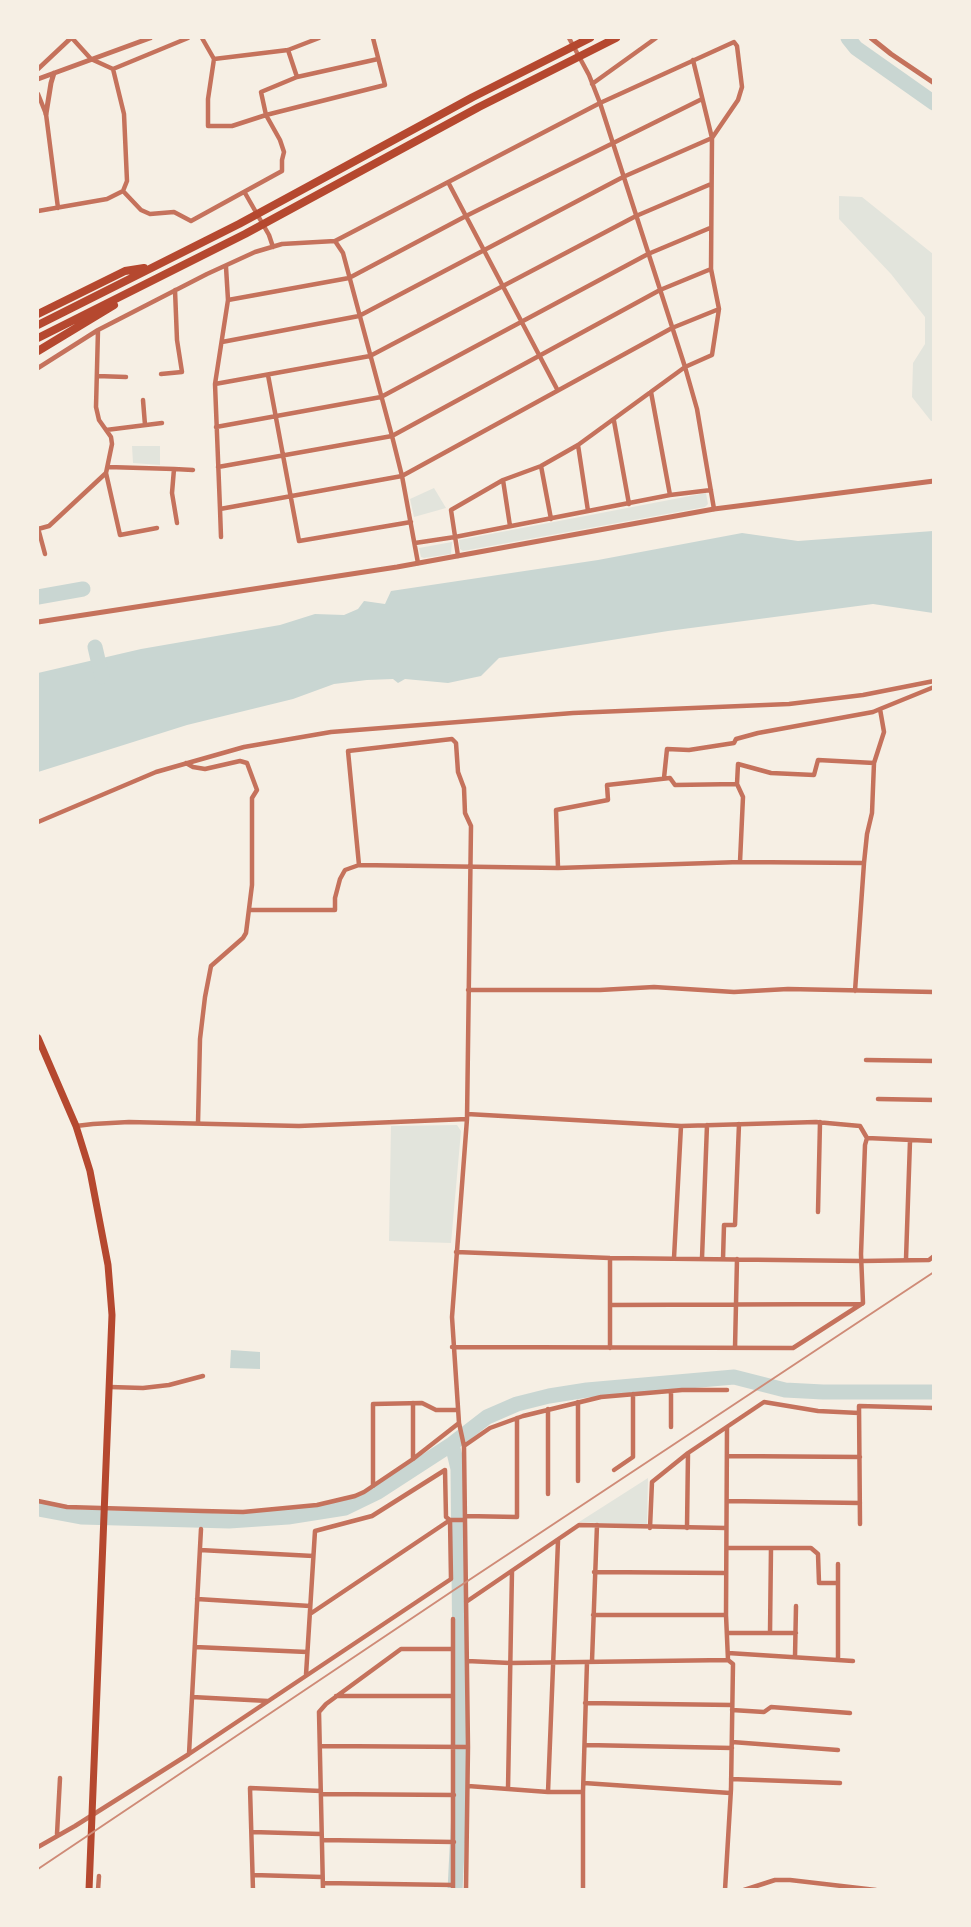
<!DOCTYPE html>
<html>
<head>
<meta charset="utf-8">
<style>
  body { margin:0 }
  #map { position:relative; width:971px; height:1927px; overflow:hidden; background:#f6efe4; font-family:"Libre Baskerville",serif }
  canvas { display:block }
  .frame { position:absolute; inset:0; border:39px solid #f6efe4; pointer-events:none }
</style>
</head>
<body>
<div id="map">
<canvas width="971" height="1927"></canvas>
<div class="frame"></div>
</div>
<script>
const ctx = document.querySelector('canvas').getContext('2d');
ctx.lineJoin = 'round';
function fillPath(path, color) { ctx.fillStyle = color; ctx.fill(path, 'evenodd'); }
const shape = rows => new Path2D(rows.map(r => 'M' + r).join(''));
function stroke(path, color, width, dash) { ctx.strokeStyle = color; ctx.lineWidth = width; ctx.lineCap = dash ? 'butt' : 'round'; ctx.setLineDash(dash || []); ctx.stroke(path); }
const green = shape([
  [839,196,862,197,933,254,933,421,931,421,912,397,913,363,925,344,925,317,891,274,839,219],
  [132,446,160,446,160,465,133,463],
  [434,488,446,508,414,517,410,499],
  [706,493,708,504,705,507,463,551,460,549,459,540],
  [452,542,451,554,424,558,421,557,419,548],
  [457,1125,461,1131,451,1243,389,1241,391,1126],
  [648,1478,647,1525,579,1522]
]);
const water = shape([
  [933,531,933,613,873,604,668,631,499,658,481,676,448,683,405,679,398,683,393,679,367,680,334,684,293,699,187,725,38,772,38,673,141,649,280,625,315,614,344,615,358,609,364,601,385,604,391,591,598,560,742,533,798,541],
  [231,1350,260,1352,260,1369,230,1368]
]);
const river = shape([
  [848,38,856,48,934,103],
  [38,597,83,589],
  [95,647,102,677],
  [452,1444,458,1469,461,1772,455,1890],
  [38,1509,81,1517,229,1521,288,1517,345,1508,378,1492,452,1444,487,1417,517,1404,549,1396,587,1390,734,1377,785,1390,823,1392,934,1392]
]);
const minor = shape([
  [72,38,91,59,113,69,188,38],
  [202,38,214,59,288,50,319,38],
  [373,38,385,85,266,115,261,92,297,77,378,59],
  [569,38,589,75,600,103,685,367,697,409,714,509],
  [288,50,297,77],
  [38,69,71,38],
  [592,84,656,38],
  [38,94,46,114,58,208],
  [448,182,557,389],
  [123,191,141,210,150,214,174,212,191,221,282,171,282,160,284,152,280,140,266,115,232,126,208,126,208,99,214,59],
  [245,193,269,235,273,247],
  [38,211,107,199,123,191,127,181,124,114,113,69],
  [335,241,343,253,392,436,402,476,418,563],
  [226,267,228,300,215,384,220,509,402,476,672,328,719,309],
  [228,300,349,278,466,216,702,99],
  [98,330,96,407,99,420,111,437,112,444,106,473,120,535,157,528],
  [222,342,359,316,623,177,712,138,693,60],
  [38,368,98,330,207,274,255,252,282,244,335,241,600,103,734,42,737,46,742,87,738,100,712,138,711,269,719,309,712,355,685,367,578,445,541,466,503,480,451,510,458,556],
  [161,374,182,372,177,340,175,290],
  [268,375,299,541,411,522],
  [97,376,126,377],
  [215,384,370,356,636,216,711,184],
  [651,392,670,495],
  [143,400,145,425],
  [614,421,629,504],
  [216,427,381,397,648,254,710,228],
  [106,430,162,423],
  [578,445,588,511],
  [541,466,551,519],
  [108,467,174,469,172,493,177,523],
  [218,467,392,436,660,290,711,269],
  [174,469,193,470],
  [503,480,510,526],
  [220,509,221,537],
  [38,528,45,554],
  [38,529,49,526,106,473],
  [415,543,455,537,670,495,711,490],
  [186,763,193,767,205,769,240,761,247,763,257,790,252,798,252,885,246,933,243,938,211,966,205,997,200,1039,198,1123],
  [664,778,667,749,689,750,734,743,736,739,758,733,873,712,880,709],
  [38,822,156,772,244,747,331,732,573,713,789,704,863,695,934,681],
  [740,862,743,797,737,784,738,764,771,773,814,775,818,760,874,763],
  [359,865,348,751,452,739,456,743,458,772,464,788,465,813,471,826,467,1119,452,1317,459,1423,464,1446,468,1747,466,1890],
  [558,868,556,810,608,800,607,785,670,778,675,785,737,784],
  [250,910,335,910,335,898,340,879,345,870,359,865,558,868,740,862,864,863],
  [468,990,600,990,654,987,734,992,788,989,934,992],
  [855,991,864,863,867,834,872,813,874,763,884,732,880,709,934,687],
  [866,1060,934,1061],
  [878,1099,934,1100],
  [76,1126,93,1124,129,1122,299,1126,467,1119],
  [867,1138,934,1141],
  [818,1212,820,1122],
  [456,1252,610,1258,862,1261,929,1260,934,1256],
  [674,1258,681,1126],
  [702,1258,707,1125],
  [723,1259,724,1225,735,1225,739,1124],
  [906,1259,910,1141],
  [610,1305,862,1304],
  [452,1347,793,1348,863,1303,861,1254,865,1145,867,1138,860,1126,816,1122,681,1126,467,1114],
  [610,1348,610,1258],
  [735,1348,737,1259],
  [110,1387,143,1388,169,1385,203,1376],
  [671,1391,671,1427],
  [413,1403,413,1459],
  [464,1446,490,1428,523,1416,601,1397,682,1390,727,1390],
  [727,1456,860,1457],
  [614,1470,633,1457,633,1394],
  [578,1481,578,1402],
  [373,1486,373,1404,422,1403,436,1410,458,1410],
  [548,1494,548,1409],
  [38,1501,67,1507,202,1511,243,1512,317,1505,355,1496,364,1492,413,1459,459,1423],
  [727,1501,860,1503],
  [465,1516,517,1517,517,1418],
  [860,1524,859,1406,934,1408],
  [650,1528,652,1482,688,1453,764,1402,818,1411,859,1413],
  [687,1528,688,1453],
  [727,1548,811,1548,818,1554,819,1583,838,1583],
  [200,1550,313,1556],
  [838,1564,838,1660],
  [594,1572,726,1573],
  [197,1599,310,1606],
  [466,1602,579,1525,726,1528],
  [310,1614,450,1520,465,1520],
  [593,1615,726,1615],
  [453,1619,453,1890],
  [727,1633,796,1633],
  [770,1633,771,1548],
  [195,1647,307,1652],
  [728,1653,853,1661],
  [795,1657,796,1606],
  [467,1661,510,1663,728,1660],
  [592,1661,597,1525],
  [336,1696,453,1696],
  [192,1697,268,1701],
  [585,1703,732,1705],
  [732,1710,764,1712,771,1707,850,1713],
  [732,1742,838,1750],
  [586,1745,732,1748],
  [320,1746,468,1747],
  [189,1754,201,1529],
  [731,1779,840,1783],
  [584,1783,730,1793],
  [468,1786,548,1792,583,1792],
  [508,1789,512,1571],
  [548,1792,558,1541],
  [321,1794,454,1795],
  [252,1832,321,1834],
  [57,1834,60,1778],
  [322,1840,454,1842],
  [38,1847,75,1826,189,1754,451,1579,450,1520,446,1517,445,1470,372,1516,315,1531,306,1675],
  [253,1875,322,1877],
  [323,1883,453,1885],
  [98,1890,99,1876],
  [253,1890,250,1788,321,1791],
  [323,1890,319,1712,326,1704,401,1649,453,1649],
  [583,1890,583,1792,587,1662],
  [725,1890,731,1789,733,1664,728,1660,726,1615,727,1427],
  [744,1890,775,1880,790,1880,876,1890]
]);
const tertiary = shape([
  [871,38,891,54,934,83],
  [38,79,150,38],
  [46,114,51,83,54,73],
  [38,622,397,567,714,509,934,481]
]);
const primary = shape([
  [38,1038,76,1126,90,1171,108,1265,112,1315,89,1890]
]);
const motorway = shape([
  [38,314,125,271,144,268],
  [38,325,239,224,473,97,590,38],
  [38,338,245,234,479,107,616,38],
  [38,351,114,305]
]);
const rail = shape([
  [38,1869,454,1590,934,1272]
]);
fillPath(green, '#e2e4dc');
fillPath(water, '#c9d6d2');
stroke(river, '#c9d6d2', 15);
stroke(minor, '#c5725c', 4.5);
stroke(tertiary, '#c5725c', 5);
stroke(primary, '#b5482f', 7);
stroke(motorway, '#b5482f', 8);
stroke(rail, '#cf8b77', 2);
</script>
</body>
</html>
